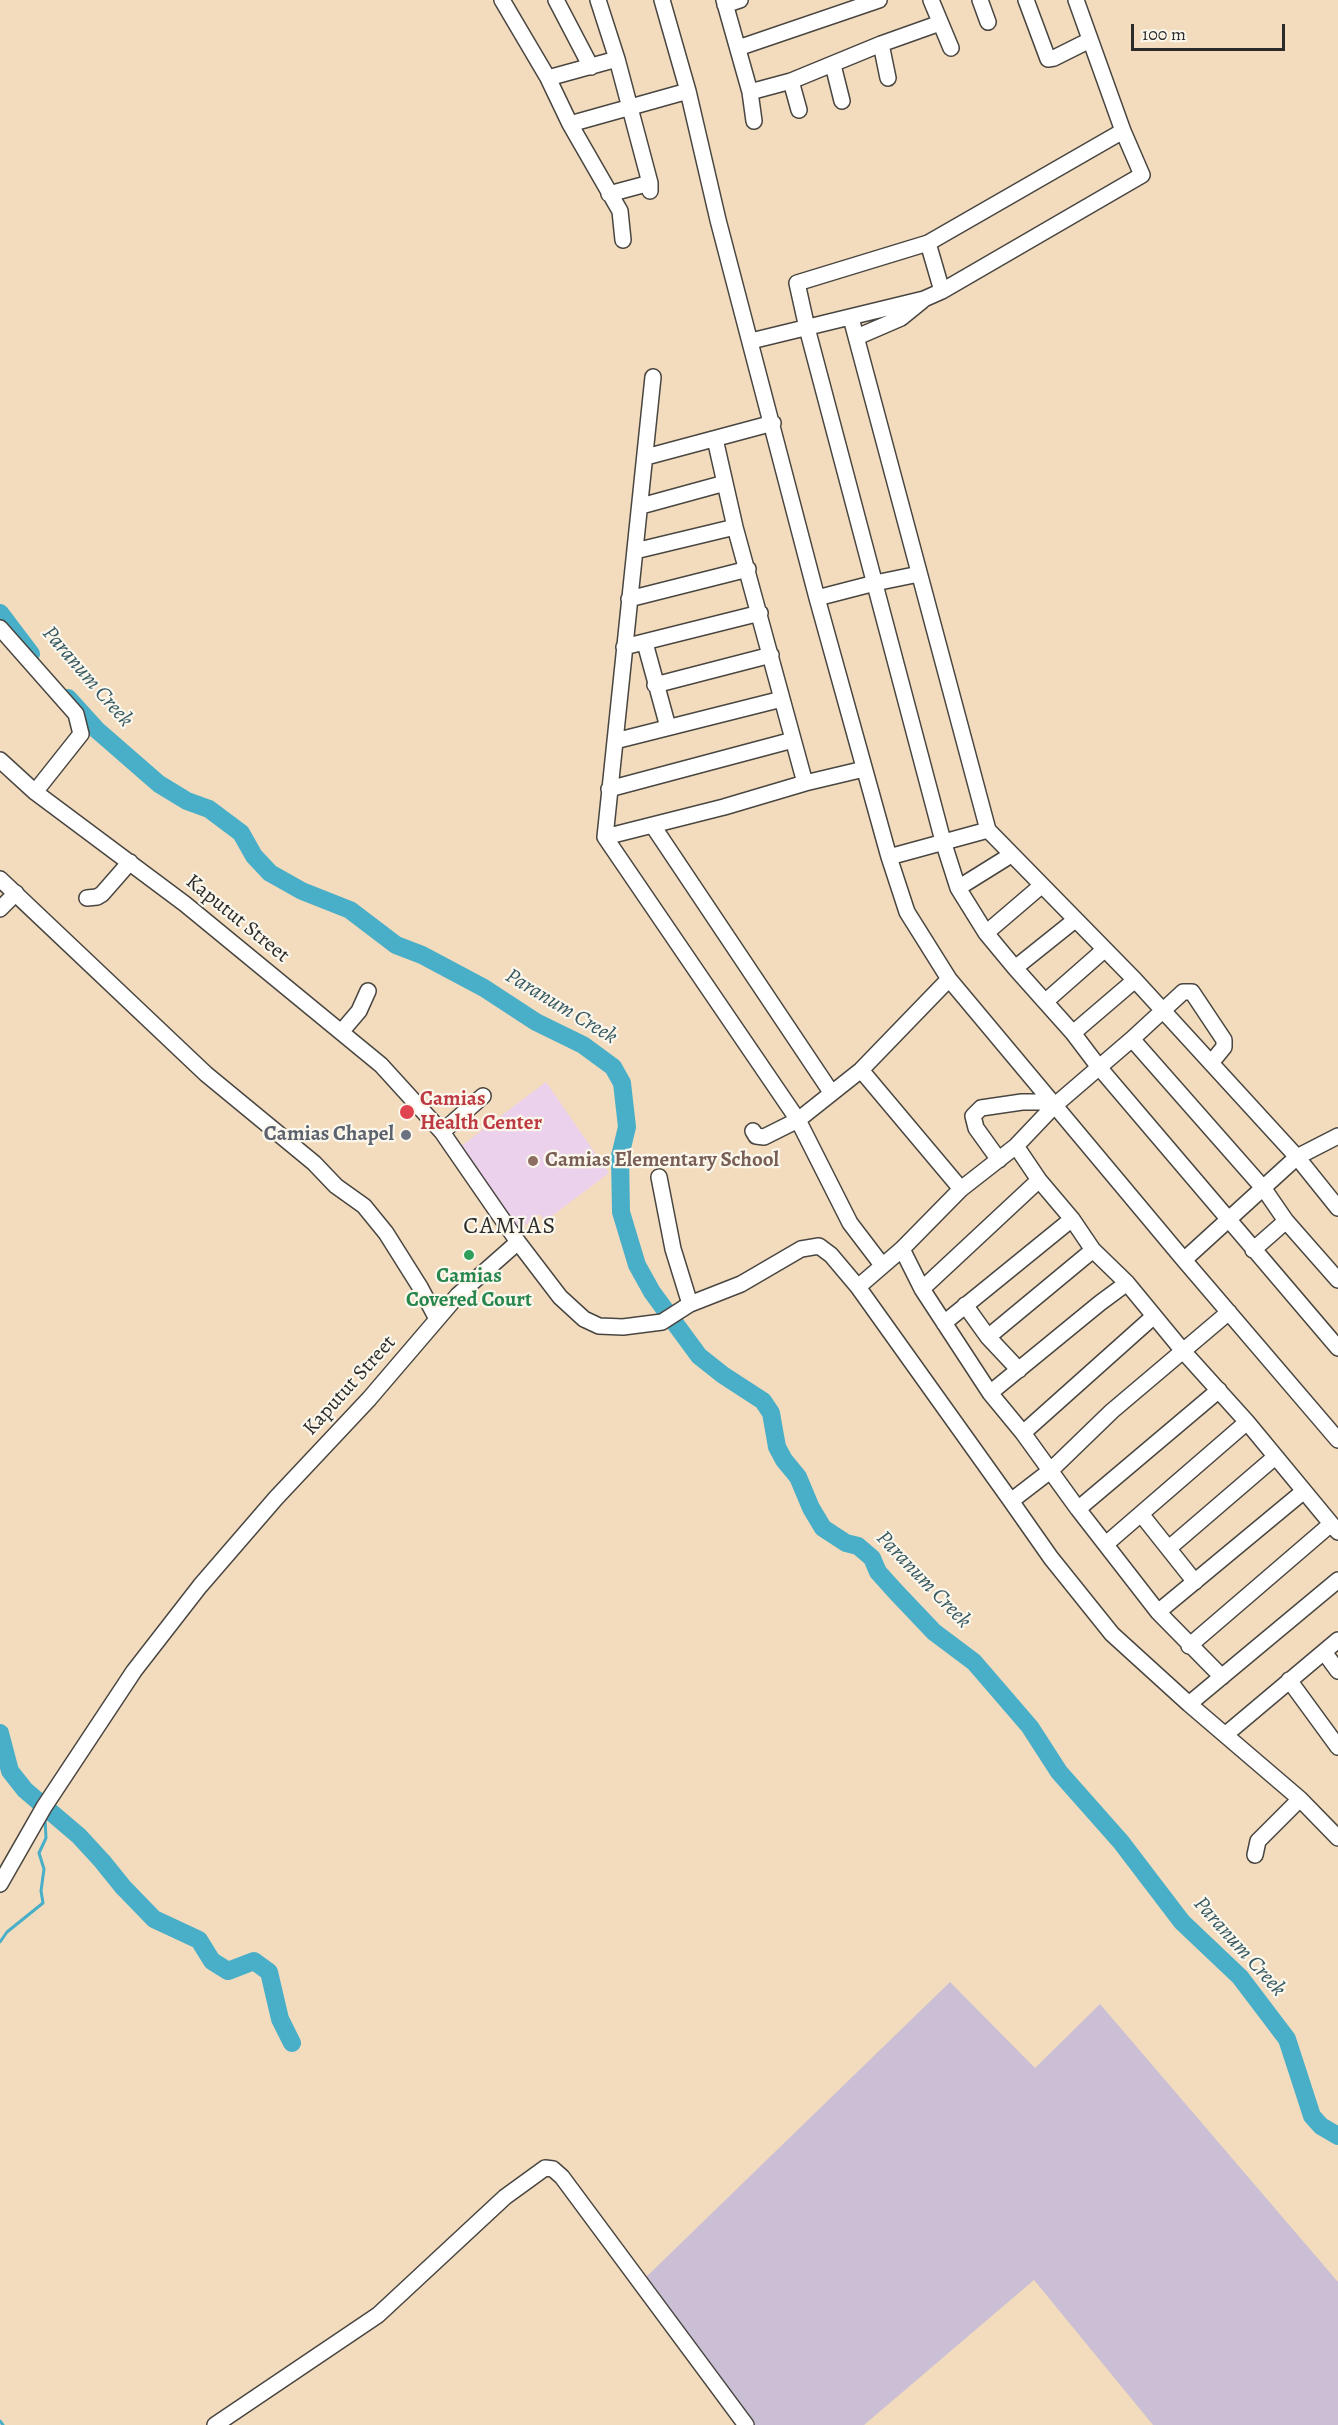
<!DOCTYPE html>
<html>
<head>
<meta charset="utf-8">
<style>
  body { margin:0 }
  #map { position:relative; width:1338px; height:2425px; overflow:hidden; background:#f3dcbd; font-family:Alegreya,serif }
  canvas { display:block }
  .scale { position:absolute; left:1131px; top:24px; width:154px; height:27px; box-sizing:border-box; border:3px solid #2b2b2b; border-top:0; padding-left:8px; font-size:18px; line-height:21px; white-space:nowrap; color:#2b2b2b; -webkit-text-stroke:4px #fbf7ec; paint-order:stroke }
</style>
</head>
<body>
<div id="map">
<canvas width="1338" height="2425"></canvas>
<div class="scale">100 m</div>
</div>
<script>
const ctx = document.querySelector('canvas').getContext('2d');
ctx.lineJoin = 'round';
function fillPath(path, color) { ctx.fillStyle = color; ctx.fill(path, 'evenodd'); }
const shape = rows => new Path2D(rows.map(r => 'M' + r).join(''));
function stroke(path, color, width, dash) { ctx.strokeStyle = color; ctx.lineWidth = width; ctx.lineCap = dash ? 'butt' : 'round'; ctx.setLineDash(dash || []); ctx.stroke(path); }
function drawText(font, color, halo, rows, align = 'center') {
  ctx.font = font + ' Alegreya,serif'; ctx.lineWidth = 4.5; ctx.setLineDash([]); ctx.textBaseline = 'middle'; ctx.strokeStyle = halo; ctx.fillStyle = color; for (const [text, x, y, turn = 0] of rows) {
    ctx.save(); ctx.translate(x, y); ctx.rotate((+turn || 0) * Math.PI / 180); ctx.textAlign = isNaN(turn) ? turn : align; if (halo) ctx.strokeText(text, 0, 0); ctx.fillText(text, 0, 0); ctx.restore();
  }
}
const built = shape([
  [546,1082,609,1173,545,1221,539,1214,517,1232,457,1149]
]);
const industrial = shape([
  [950,1982,1035,2068,1100,2004,1338,2282,1338,2425,1153,2425,1034,2280,864,2425,746,2425,643,2280]
]);
const stream = shape([
  [0,1942,7,1932,43,1903,41,1891,44,1869,39,1853,46,1838,45,1819],
  [0,2421,3,2425]
]);
const river = shape([
  [0,613,31,654],
  [68,698,97,730,159,784,187,801,209,809,241,833,254,856,270,873,302,891,350,910,396,945,422,955,484,988,536,1022,583,1045,613,1067,622,1083,627,1127,620,1156,621,1212,637,1265,652,1292,699,1356,723,1375,763,1401,771,1413,777,1447,784,1460,798,1477,811,1508,823,1528,846,1543,858,1546,872,1558,878,1572,896,1592,934,1632,974,1662,1030,1727,1059,1772,1121,1842,1182,1922,1240,1977,1287,2039,1312,2116,1321,2126,1338,2136],
  [0,1733,10,1771,25,1790,79,1836,102,1861,123,1887,154,1919,199,1940,212,1961,228,1971,254,1961,269,1972,280,2019,292,2043]
]);
const minor = shape([
  [502,0,548,78,570,124,620,211,623,240],
  [556,0,591,67],
  [598,0,617,59,650,183,650,191],
  [662,0,688,91,718,220,817,598,889,857,907,912,949,979,1184,1260,1338,1440],
  [724,0,750,92,754,121],
  [931,0,951,48],
  [980,0,988,22],
  [1026,0,1048,59,1054,58,1090,40],
  [725,5,740,0],
  [881,44,888,78],
  [738,48,879,0],
  [833,65,842,101],
  [548,78,617,59],
  [791,81,799,110],
  [750,92,791,81,881,44,940,23],
  [570,124,688,91],
  [1123,131,928,243,797,283,807,328,943,841,958,888,986,933,1015,968,1073,1033,1098,1066,1338,1348],
  [609,194,650,183],
  [928,243,942,291],
  [851,318,988,830,1135,980,1297,1157,1338,1208],
  [857,337,901,318,922,301],
  [751,341,924,299,942,291,1142,175,1123,131,1076,0],
  [653,377,605,837,798,1120,850,1223,882,1265],
  [715,439,735,527,805,783],
  [646,457,773,423],
  [641,506,725,483],
  [635,551,735,527],
  [817,598,875,583,919,574],
  [629,599,748,569],
  [0,628,76,714,81,734,35,792],
  [645,643,668,727],
  [624,647,760,613],
  [655,685,771,655],
  [615,741,782,699],
  [0,760,35,792,185,904,381,1065,442,1132,518,1242,458,1295,369,1399,276,1498,200,1586,134,1671,44,1807,0,1884],
  [609,789,793,740],
  [653,826,831,1092],
  [605,837,724,807,805,783,864,769],
  [889,857,988,830],
  [0,879,206,1074,314,1163,336,1186,364,1206,386,1233,420,1287,437,1319],
  [958,888,1011,855],
  [87,898,97,897,102,894,130,862],
  [0,909,16,893],
  [986,933,1041,886],
  [1015,968,1075,920],
  [1046,1001,1104,950],
  [342,1031,359,1011,368,991],
  [1073,1033,1135,980],
  [1132,1039,1264,1189,1286,1221,1338,1280],
  [861,1070,961,1189],
  [753,1131,756,1136,764,1137,798,1120,861,1070,949,979],
  [442,1132,483,1096],
  [1016,1146,1039,1180,1072,1219,1093,1250,1127,1283,1183,1351,1247,1422,1338,1532],
  [999,1160,976,1128,973,1116,981,1108,1022,1102,1050,1102],
  [659,1177,673,1249,690,1304],
  [518,1242,560,1297,584,1319,599,1326,623,1327,662,1322,690,1304,741,1284,801,1249,819,1246,831,1255,858,1287,1011,1501,1050,1471,1112,1411,1229,1312],
  [902,1249,922,1289,990,1393,1023,1433,1078,1509,1158,1612,1222,1677],
  [1253,1250,1286,1221],
  [1184,1260,1297,1157,1338,1136],
  [858,1287,902,1249,961,1189,1016,1146,1054,1106,1132,1039,1183,992,1192,992,1224,1040,1224,1047,1211,1063],
  [922,1289,1039,1180],
  [965,1305,988,1337,1019,1370],
  [944,1323,1072,1219],
  [988,1337,1093,1250],
  [990,1393,1100,1303,1127,1283],
  [1023,1433,1154,1316],
  [1011,1501,1051,1558,1112,1634,1189,1704,1300,1799,1338,1838],
  [1078,1509,1219,1390],
  [1141,1514,1195,1582],
  [1106,1544,1247,1422],
  [1169,1548,1275,1457],
  [1158,1612,1304,1491],
  [1189,1646,1331,1524],
  [1324,1652,1338,1671],
  [1289,1680,1338,1747],
  [1189,1704,1338,1580],
  [1225,1735,1338,1640],
  [1255,1855,1258,1841,1300,1799],
  [215,2425,378,2315,505,2197,545,2168,553,2169,562,2177,746,2425]
]);
const markers = [
  [407,1112,8,"#e0444e"],
  [406,1135,6,"#6b7280"],
  [533,1161,6,"#8d6e63"],
  [469,1255,6,"#2e9e5b"]
];
const streetNames = [
  ["Kaputut Street",237,919,39],
  ["Kaputut Street",350,1386,-48]
];
const healthNames = [
  ["Camias",420,1100],
  ["Health Center",420,1124]
];
const worshipNames = [
  ["Camias Chapel",394,1135]
];
const educationNames = [
  ["Camias Elementary School",545,1161]
];
const leisureNames = [
  ["Camias",469,1277],
  ["Covered Court",469,1301]
];
const waterNames = [
  ["Paranum Creek",87,677,49],
  ["Paranum Creek",561,1007,31],
  ["Paranum Creek",923,1580,46],
  ["Paranum Creek",1239,1947,48]
];
const quarterNames = [
  ["CAMIAS",510,1227]
];
fillPath(built, '#ebd1eb');
fillPath(industrial, '#cbbfd5');
stroke(stream, '#49afc8', 3);
stroke(river, '#49afc8', 18);
stroke(minor, '#494641', 18);
stroke(minor, '#fff', 15);
for (const [x, y, r, color] of markers) { const dot = new Path2D(); dot.arc(x, y, r, 0, 2 * Math.PI); ctx.fillStyle = color; ctx.fill(dot); stroke(dot, '#fbf7ec', 2); }
drawText('21px', '#2b2b2b', '#fbf7ec', streetNames);
drawText('bold 21px', '#be3a42', '#fbf7ec', healthNames, 'left');
drawText('bold 21px', '#5b616d', '#fbf7ec', worshipNames, 'right');
drawText('bold 21px', '#785e54', '#fbf7ec', educationNames, 'left');
drawText('bold 21px', '#27864d', '#fbf7ec', leisureNames);
drawText('italic 22px', '#365962', '#fbf7ec', waterNames);
ctx.letterSpacing = '1.5px';
drawText('24px', '#2b2b2b', '#fbf7ec', quarterNames);
ctx.letterSpacing = '0px';
</script>
</body>
</html>
